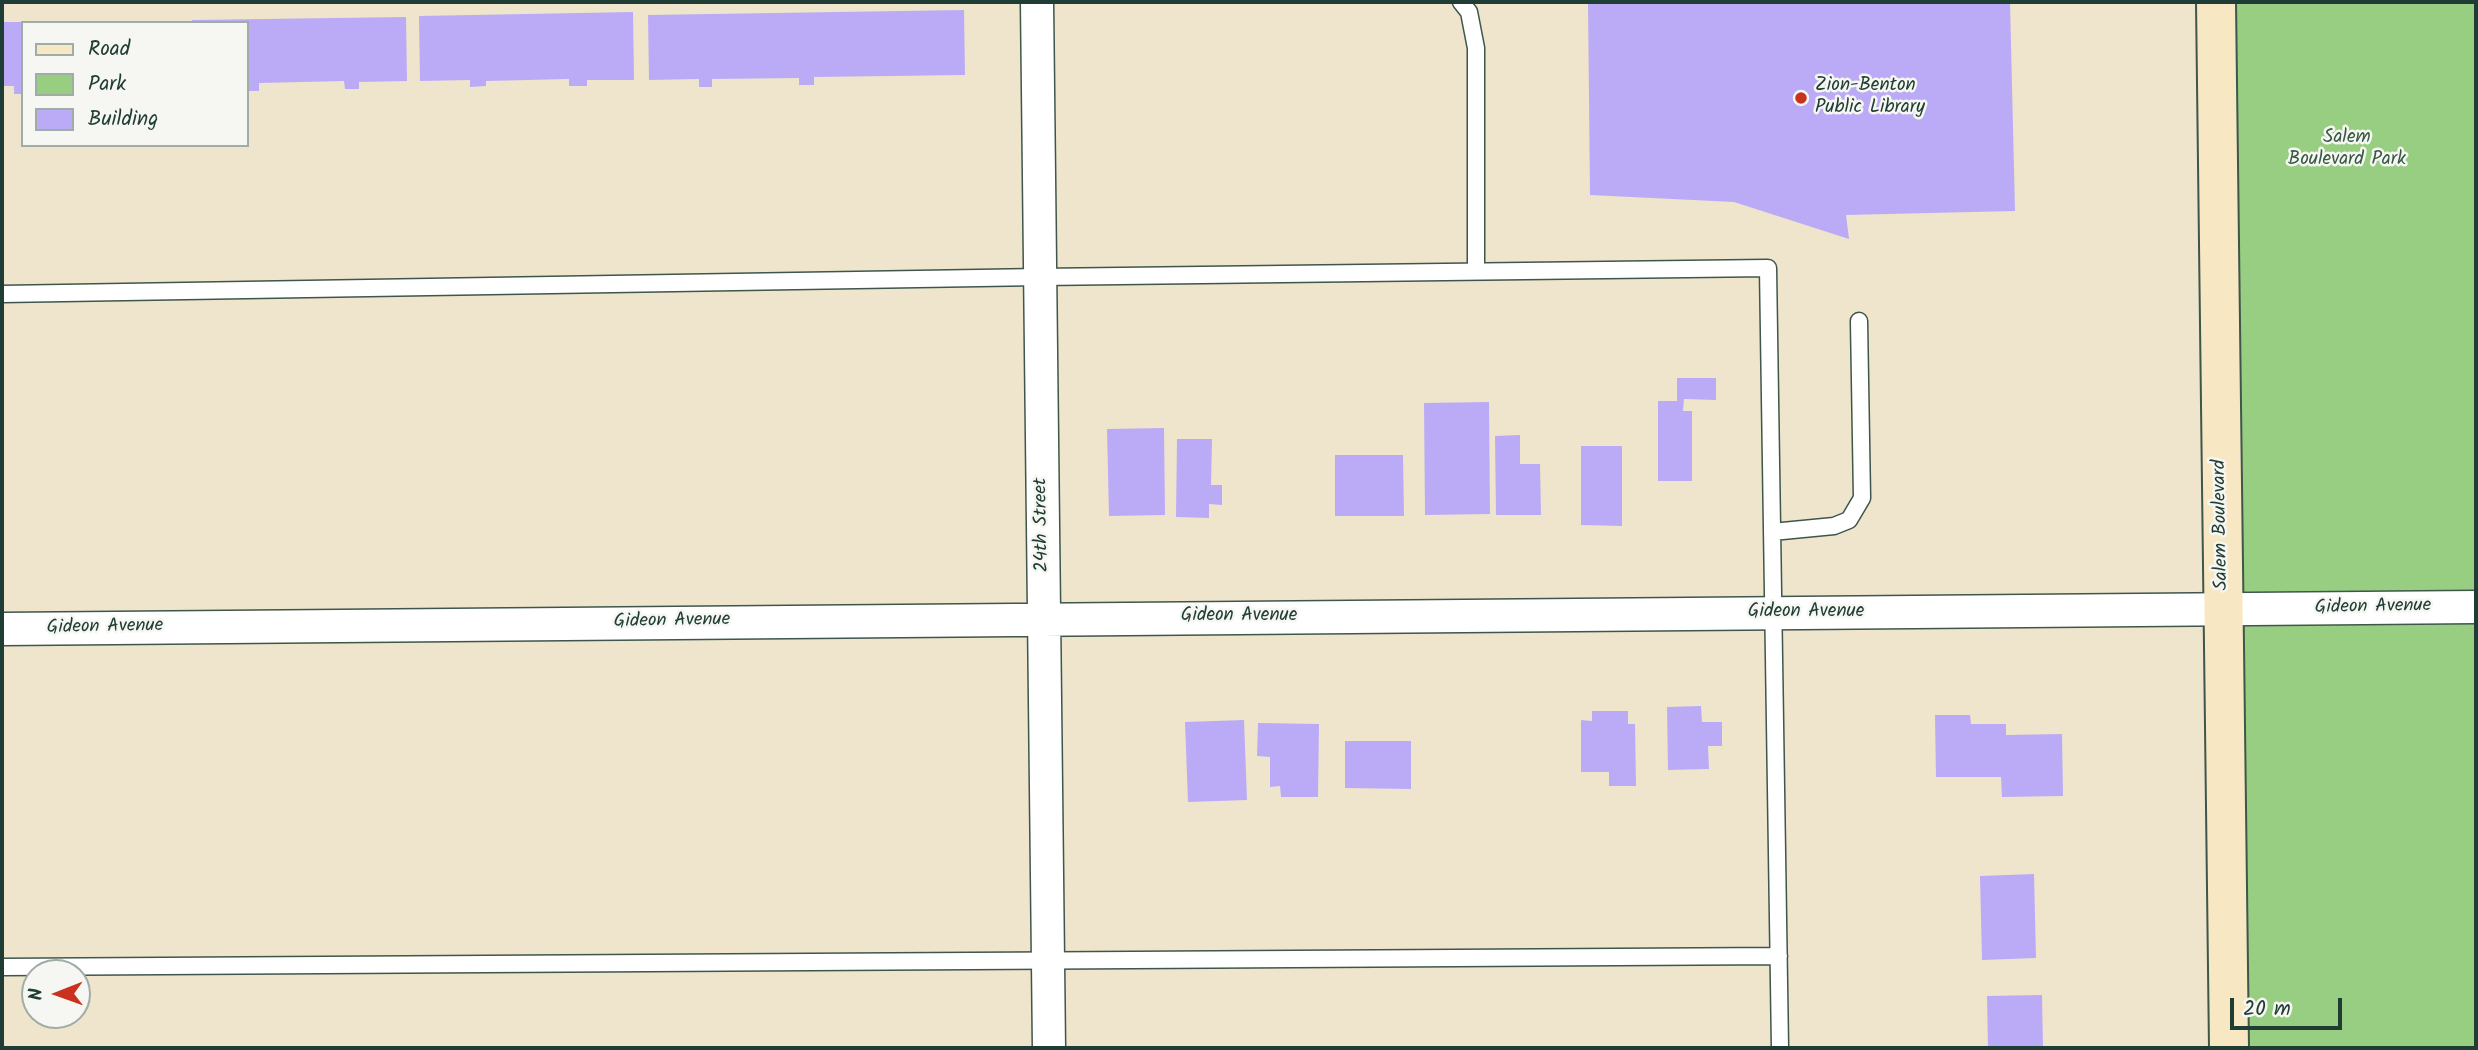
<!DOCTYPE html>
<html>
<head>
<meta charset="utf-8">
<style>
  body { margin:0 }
  #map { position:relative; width:2478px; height:1050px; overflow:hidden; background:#eee5cc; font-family:Kalam,sans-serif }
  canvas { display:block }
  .frame { position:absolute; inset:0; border:4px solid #1f3d34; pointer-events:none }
  .legend { position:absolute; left:21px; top:21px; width:228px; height:126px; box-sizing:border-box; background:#f6f6f2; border:2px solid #a0aca6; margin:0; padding:9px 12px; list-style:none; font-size:21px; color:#1f3d34 }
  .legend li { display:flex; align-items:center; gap:14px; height:35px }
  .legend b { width:35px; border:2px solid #a0aca6 }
  .north { position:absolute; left:21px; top:959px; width:70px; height:70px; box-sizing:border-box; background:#f6f6f2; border:2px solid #a0aca6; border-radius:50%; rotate:269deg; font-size:19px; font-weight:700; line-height:28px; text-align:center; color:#1f3d34 }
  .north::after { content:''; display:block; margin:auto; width:24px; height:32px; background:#c8321e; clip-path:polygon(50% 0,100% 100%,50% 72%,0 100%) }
  .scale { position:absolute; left:2230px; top:998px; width:112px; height:32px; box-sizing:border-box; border:4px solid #1f3d34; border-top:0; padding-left:9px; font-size:21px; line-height:24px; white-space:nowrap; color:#1f3d34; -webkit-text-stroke:5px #f6f6f2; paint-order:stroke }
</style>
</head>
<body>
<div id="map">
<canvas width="2478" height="1050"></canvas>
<div class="frame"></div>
<ul class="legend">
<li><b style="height:9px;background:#f8e7c3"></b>Road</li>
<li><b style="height:19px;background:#97ce81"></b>Park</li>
<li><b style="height:19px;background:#bbabf6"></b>Building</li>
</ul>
<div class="north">N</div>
<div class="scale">20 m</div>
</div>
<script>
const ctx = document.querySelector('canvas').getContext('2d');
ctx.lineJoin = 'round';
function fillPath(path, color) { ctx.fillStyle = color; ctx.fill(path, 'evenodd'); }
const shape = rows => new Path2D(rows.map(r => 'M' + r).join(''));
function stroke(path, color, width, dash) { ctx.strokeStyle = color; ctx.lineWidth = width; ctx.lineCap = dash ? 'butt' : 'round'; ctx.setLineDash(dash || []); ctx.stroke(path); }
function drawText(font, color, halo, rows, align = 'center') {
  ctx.font = font + ' Kalam,sans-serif'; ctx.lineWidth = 5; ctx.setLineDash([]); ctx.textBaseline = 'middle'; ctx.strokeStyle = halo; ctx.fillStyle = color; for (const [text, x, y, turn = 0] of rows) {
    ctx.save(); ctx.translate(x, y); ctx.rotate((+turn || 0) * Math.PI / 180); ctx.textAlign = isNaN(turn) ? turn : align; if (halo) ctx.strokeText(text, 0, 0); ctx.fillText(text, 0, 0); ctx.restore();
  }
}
const green = shape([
  [2216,2,2476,2,2476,1048,2230,1048]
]);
const building = shape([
  [1588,2,2010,2,2015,211,1846,215,1849,239,1734,202,1590,195],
  [964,10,965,75,814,77,814,85,799,85,799,78,712,79,712,87,699,87,699,79,649,80,648,15],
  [633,12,634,80,587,80,587,86,569,86,569,79,486,81,486,86,470,87,470,80,420,81,419,16],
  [406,17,407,81,359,82,359,89,345,89,344,81,259,83,259,91,247,91,247,23,192,23,192,20],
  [2,22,23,22,23,94,14,94,14,86,2,86],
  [1677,378,1716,378,1716,400,1684,399,1683,411,1692,411,1692,481,1658,481,1658,401,1677,401],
  [1489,402,1490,514,1425,515,1424,403],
  [1164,428,1165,515,1109,516,1107,429],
  [1520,435,1520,464,1540,464,1541,515,1496,515,1495,436],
  [1177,439,1212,439,1211,485,1222,485,1222,505,1209,504,1209,518,1176,517],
  [1581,446,1622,446,1622,526,1581,525],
  [1335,455,1403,455,1404,516,1335,516],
  [1701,706,1702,722,1722,722,1722,746,1708,746,1709,769,1668,770,1667,707],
  [1592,711,1628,711,1628,724,1635,724,1636,786,1609,786,1609,772,1581,772,1581,720,1592,721],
  [1935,715,1970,715,1971,724,2006,724,2006,735,2062,734,2063,796,2002,797,2001,777,1936,777],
  [1244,720,1247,800,1188,802,1185,722],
  [1258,723,1319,724,1318,797,1281,797,1280,786,1270,787,1270,757,1257,756],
  [1345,741,1411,741,1411,789,1345,788],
  [2034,874,2036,958,1982,960,1980,876],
  [2042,995,2043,1048,1988,1048,1987,996]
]);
const lane = shape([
  [1461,2,1469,12,1476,48,1476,271],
  [2,294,1040,277,1768,268,1780,1048],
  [1772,532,1834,526,1849,520,1862,498,1859,321],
  [2,967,1779,956]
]);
const street = shape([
  [1037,2,1049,1048],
  [2,629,2476,607]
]);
const secondary = shape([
  [2216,2,2229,1048]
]);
const markers = [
  [1801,98,7,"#c8321e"]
];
const poiNames = [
  ["Zion-Benton",1815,87],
  ["Public Library",1815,109]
];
const parkNames = [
  ["Salem",2347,139],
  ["Boulevard Park",2347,161]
];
const streetNames = [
  ["24th Street",1043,525,-91],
  ["Salem Boulevard",2222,525,-91],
  ["Gideon Avenue",2373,608,-1],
  ["Gideon Avenue",1806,613],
  ["Gideon Avenue",1239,617],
  ["Gideon Avenue",672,622,-1],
  ["Gideon Avenue",105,628,-1]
];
fillPath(green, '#97ce81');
fillPath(building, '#bbabf6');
stroke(lane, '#3e564b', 19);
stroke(street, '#3e564b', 35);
stroke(secondary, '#3e564b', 42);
stroke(lane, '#fff', 16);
stroke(street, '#fff', 32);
stroke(secondary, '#f8e7c3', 38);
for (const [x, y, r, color] of markers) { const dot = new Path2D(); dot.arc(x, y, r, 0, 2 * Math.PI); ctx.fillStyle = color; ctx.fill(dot); stroke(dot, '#f6f6f2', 2.5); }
drawText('19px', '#1f3d34', '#f6f6f2', poiNames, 'left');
drawText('19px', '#375a43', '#f6f6f2', parkNames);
drawText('19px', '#1f3d34', '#f6f6f2', streetNames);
</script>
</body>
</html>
